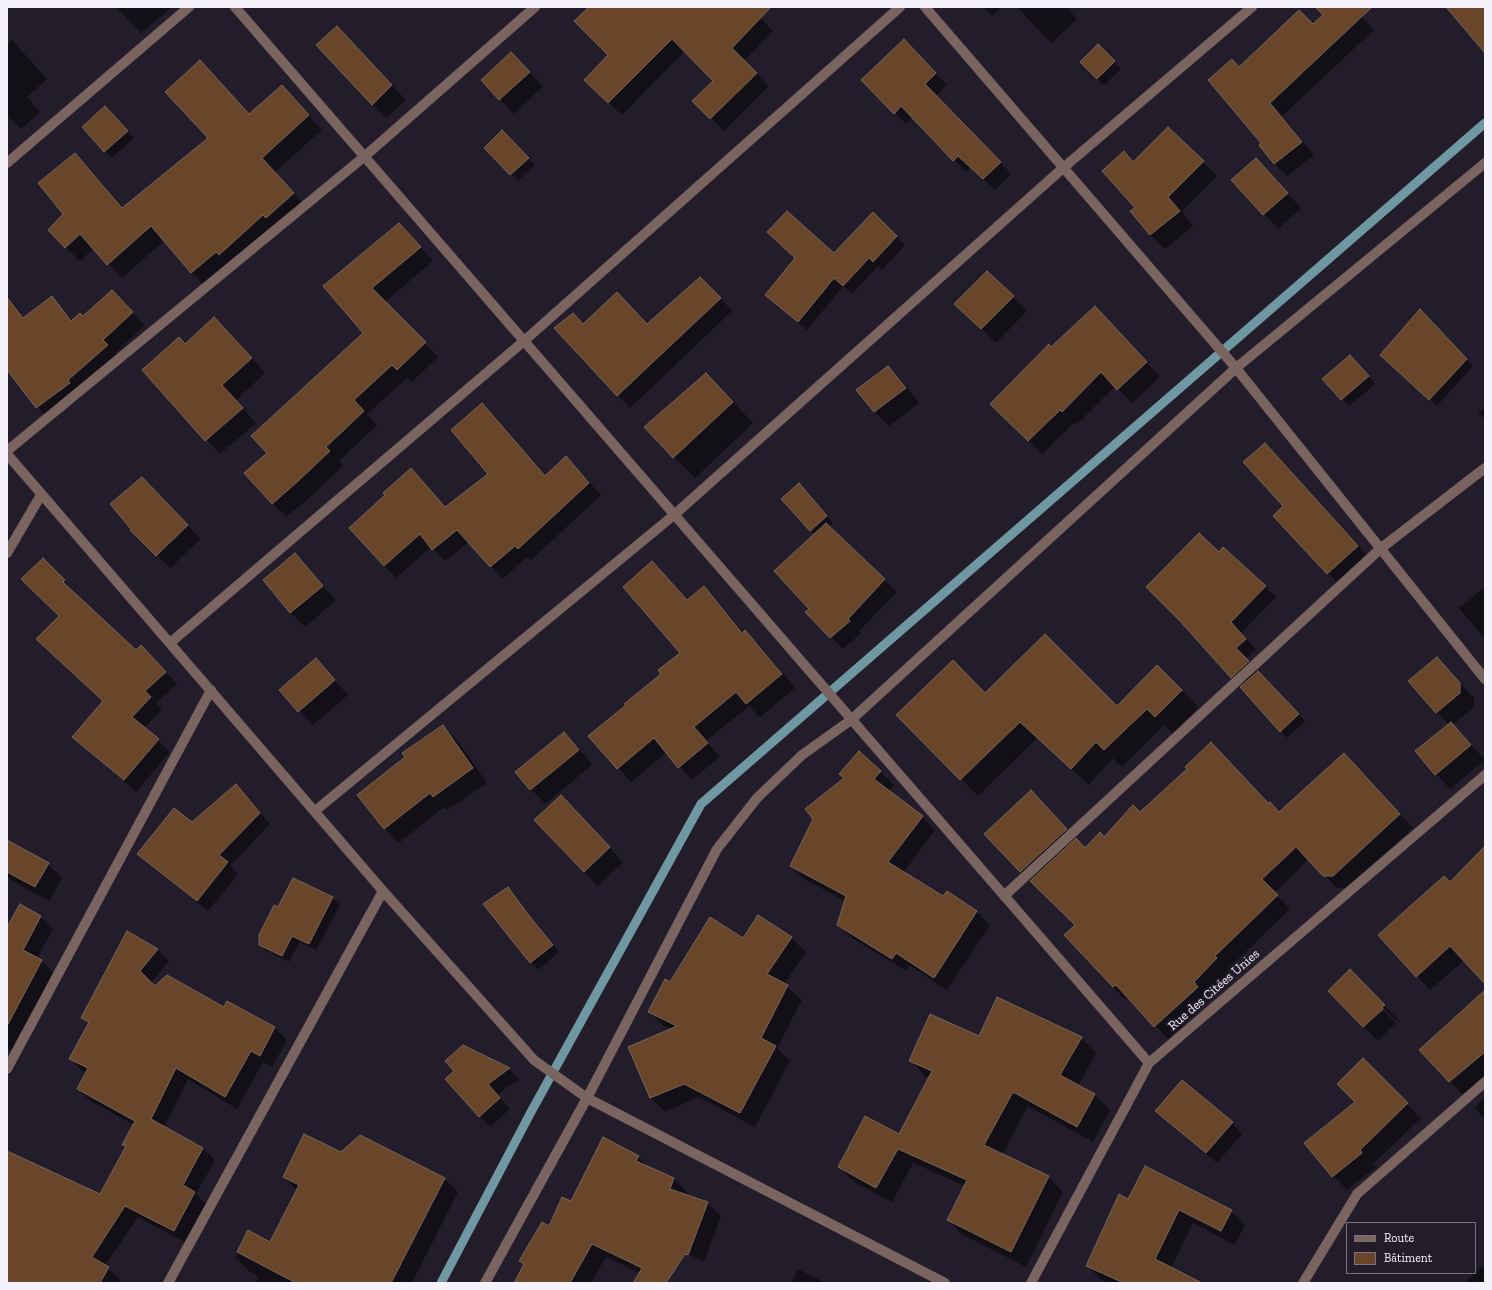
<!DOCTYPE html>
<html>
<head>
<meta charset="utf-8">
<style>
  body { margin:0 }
  #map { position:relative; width:1492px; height:1290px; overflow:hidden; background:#231d2b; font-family:"Zilla Slab",serif }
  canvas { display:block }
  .frame { position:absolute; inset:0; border:8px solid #f6f2fc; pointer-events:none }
  .legend { position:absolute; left:1346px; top:1222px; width:130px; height:52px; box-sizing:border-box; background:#231d2b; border:1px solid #77727f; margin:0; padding:5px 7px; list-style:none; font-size:12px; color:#f6f2fc }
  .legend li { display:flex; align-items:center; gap:8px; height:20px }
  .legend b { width:20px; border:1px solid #77727f }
</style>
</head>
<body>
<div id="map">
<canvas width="1492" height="1290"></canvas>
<div class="frame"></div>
<ul class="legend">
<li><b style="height:5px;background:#79645f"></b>Route</li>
<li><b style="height:11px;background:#69462a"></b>Bâtiment</li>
</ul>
</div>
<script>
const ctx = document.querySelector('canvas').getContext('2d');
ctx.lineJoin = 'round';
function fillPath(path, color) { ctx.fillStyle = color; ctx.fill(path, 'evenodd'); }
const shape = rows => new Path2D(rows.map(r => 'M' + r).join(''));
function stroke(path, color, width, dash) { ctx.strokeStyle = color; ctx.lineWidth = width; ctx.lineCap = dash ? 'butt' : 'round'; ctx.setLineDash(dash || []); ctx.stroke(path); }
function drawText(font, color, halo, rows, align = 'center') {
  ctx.font = font + ' "Zilla Slab",serif'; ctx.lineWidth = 3.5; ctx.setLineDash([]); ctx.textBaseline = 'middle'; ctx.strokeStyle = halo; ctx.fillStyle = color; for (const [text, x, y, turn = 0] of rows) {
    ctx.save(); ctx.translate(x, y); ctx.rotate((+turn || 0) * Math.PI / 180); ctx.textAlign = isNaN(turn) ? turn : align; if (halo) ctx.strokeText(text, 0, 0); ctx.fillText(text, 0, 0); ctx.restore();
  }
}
const shadow = shape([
  [116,7,172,7,141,33],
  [590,7,749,7,773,31,744,61,769,86,724,131,694,101,714,81,685,51,622,115,585,80,609,55],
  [983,7,1002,7,992,16],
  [1017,7,1067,7,1077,19,1051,43],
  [1333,7,1352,7,1374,30,1282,116,1314,155,1287,176,1275,164,1260,145,1263,143,1240,68,1313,26],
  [12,40,47,79,27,97,40,112,21,129,7,115,7,45],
  [351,41,406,100,386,118,372,104],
  [1098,45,1121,69,1104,85,1081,62],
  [915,52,947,85,936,96,1011,174,995,190,971,167,966,172,913,117,906,124,862,80],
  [511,53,543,86,514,114,482,80],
  [214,76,250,115,295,100,322,130,275,172,307,208,205,286,191,272,165,240,122,278,94,248,80,261,49,230,65,214,75,154,89,168,123,208,209,138],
  [112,114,134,138,112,158,105,151],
  [1169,128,1217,176,1182,211,1193,226,1165,249,1150,235,1136,208,1123,152,1134,163],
  [502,132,535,165,518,181,485,148],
  [1256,159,1301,208,1278,229,1233,180],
  [873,214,905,245,882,270,878,266,852,294,843,286,807,330,766,295,796,258,834,255],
  [399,224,433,261,385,302,438,357,412,382,407,378,367,414,377,425,339,461,343,466,310,497,286,517,272,503,269,453,364,333,325,286],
  [987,272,1027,311,996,343,970,318],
  [712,290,732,311,630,408,556,328,583,325,648,325],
  [7,295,25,318,51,297,73,321,124,304,145,325,115,353,120,358,80,393,82,396,50,420,37,407,7,368],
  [1427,318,1473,366,1437,406,1388,362],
  [1109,322,1160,377,1132,403,1115,386,1076,425,1074,423,1042,454,992,404,1051,348],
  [229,333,265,373,236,400,256,423,220,454,143,371,186,345],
  [1357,363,1375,384,1349,406,1324,379],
  [888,367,902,381,919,403,889,426,875,412,858,390],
  [727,395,753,423,695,478,674,457],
  [482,405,545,476,578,470,601,495,531,560,527,557,503,579,469,542,445,561,431,547,396,578,384,565,387,495,411,470,446,508,489,474],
  [1485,407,1485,420,1478,413],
  [1265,444,1372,561,1342,588,1274,516,1284,506],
  [806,491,833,523,829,527,897,592,859,631,861,633,843,649,807,612,810,609,815,535,783,499],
  [155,492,201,539,170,568,132,530],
  [1219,553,1265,586,1276,597,1241,633,1256,650,1245,659,1305,721,1287,738,1232,677],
  [295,555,336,600,305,627,291,613,264,580],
  [43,559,76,593,74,594,136,651,141,646,177,684,156,703,162,709,144,728,170,752,136,792,74,736,104,702,60,616],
  [1485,587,1485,639,1459,608],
  [704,588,717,601,744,633,745,632,759,645,795,688,760,717,749,706,706,741,720,757,692,780,667,752,631,782,590,736,662,674,682,654,688,601],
  [1437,658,1474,698,1474,707,1453,725,1485,760,1450,789,1436,774,1417,751,1449,725,1409,681],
  [316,660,348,695,313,725,299,711],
  [1182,690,1198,707,1173,734,1164,725,1122,767,1113,758,1089,785,1037,738,978,796,898,715,985,694,1117,708],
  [443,726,457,740,487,783,447,810,444,807,399,843,385,829,358,796],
  [564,733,578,747,592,765,545,804,516,773],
  [859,753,894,785,889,791,922,817,935,830,903,873,943,898,947,892,977,912,990,925,947,990,909,965,906,971,852,938,838,924,845,901,804,879,791,866,845,778],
  [1344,754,1413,828,1346,888,1337,888,1309,859,1274,893,1290,909,1227,970,1230,972,1206,996,1210,1000,1168,1039,1129,997,1126,1000,1113,987,1066,935,1076,925,1021,871,985,834,1045,806,1085,849,1104,838,1140,813,1268,804,1279,813],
  [236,785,270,824,230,866,238,874,208,911,150,865,139,854,192,824],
  [575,811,623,862,598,886,584,872],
  [7,849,48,864,62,878,49,901,11,880,7,876],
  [1485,851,1485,983,1464,960,1430,990,1417,976,1450,883],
  [294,879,333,898,340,905,316,950,299,942,289,962,267,951,260,944],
  [508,888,515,895,536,926,559,952,538,970,484,904],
  [41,917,53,929,37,958,42,961,54,973,11,1050,8,1049,7,1050,7,930],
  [791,938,806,952,784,984,802,1000,777,1048,790,1061,755,1127,699,1097,665,1112,651,1098,629,1047,671,1030,664,1026,649,1012,670,983,744,939],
  [157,949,169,961,151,983,155,987,225,1008,228,1002,275,1028,287,1040,272,1067,263,1062,237,1109,188,1079,164,1127,203,1148,215,1160,196,1194,206,1204,186,1243,138,1217,105,1266,121,1280,119,1283,7,1283,7,1152,100,1195,126,1147,123,1144,134,1125,90,1101,78,1089,87,1073,82,1071,70,1059,89,1024,83,1018],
  [1350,971,1398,1019,1396,1021,1380,1004,1378,1006,1396,1023,1378,1041,1329,991],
  [1485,992,1485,1077,1463,1095,1450,1081],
  [979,1038,1081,1038,1096,1053,1078,1086,1095,1095,1110,1110,1093,1142,1028,1106,1002,1155,1048,1177,1063,1192,1026,1267,963,1235,948,1220,965,1186,913,1163,892,1202,854,1182,839,1167,899,1135,929,1078,925,1076,910,1060],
  [1363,1060,1421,1118,1373,1164,1376,1167,1347,1190,1333,1176,1306,1144,1356,1102],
  [509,1069,519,1079,497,1095,510,1109,490,1127,446,1079,455,1071],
  [1485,1097,1485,1119,1475,1108],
  [1157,1111,1232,1123,1242,1134,1217,1163,1167,1121],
  [341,1153,444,1178,458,1192,412,1283,255,1283,259,1277,249,1271,235,1258,249,1232,270,1243,297,1191,284,1177],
  [638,1156,650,1169,674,1179,688,1193,686,1195,707,1203,721,1216,704,1262,661,1240,644,1270,667,1283,634,1283,640,1273,606,1257,591,1283,515,1283,525,1265,521,1261,571,1202],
  [1128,1200,1231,1211,1245,1225,1235,1245,1193,1223,1171,1268,1200,1283,1109,1283,1101,1280,1087,1265],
  [1482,1266,1485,1269,1485,1283,1464,1283],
  [798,1269,826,1283,791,1283]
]);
const stream = shape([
  [441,1283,531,1112,701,804,1485,123]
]);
const building = shape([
  [589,7,771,7,732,48,757,73,710,119,692,101,713,81,672,39,608,103,584,80,608,55,574,21,589,7],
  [1315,7,1372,7,1270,103,1302,142,1274,164,1259,145,1261,143,1208,80,1232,59,1239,67,1299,10,1313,24,1323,15,1315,7],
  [1446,7,1485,7,1485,53,1446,7],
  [337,26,392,85,372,105,316,45,337,26],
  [904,39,936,73,925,84,1001,162,983,179,958,156,953,161,901,106,894,114,861,80,904,39],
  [1098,44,1115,61,1097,79,1080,62,1098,44],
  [511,52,530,72,499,100,481,80,511,52],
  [200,60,249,114,282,85,309,115,262,158,294,193,266,218,263,215,219,255,216,252,191,273,151,226,107,265,80,234,65,248,48,230,63,214,38,183,75,153,122,208,208,138,165,92,200,60],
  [105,106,128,131,104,152,82,127,105,106],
  [1168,127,1204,161,1168,197,1180,211,1150,235,1130,211,1135,208,1102,171,1124,151,1133,162,1168,127],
  [502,130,529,158,510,175,484,148,502,130],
  [1256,158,1288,193,1263,215,1231,180,1256,158],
  [787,211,834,253,873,212,897,236,873,262,869,258,843,286,834,278,798,322,765,295,795,258,767,232,787,211],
  [399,223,421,247,372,288,426,342,397,370,392,365,354,400,364,411,326,447,330,451,296,483,272,504,244,473,267,453,251,436,363,333,323,286,399,223],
  [987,271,1014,296,981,329,954,304,987,271],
  [700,277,721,298,617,396,554,328,573,313,583,324,617,292,647,324,700,277],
  [112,290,133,312,103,340,108,345,68,380,70,383,36,408,7,370,7,297,23,318,52,296,71,321,80,313,83,316,112,290],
  [1095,306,1147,362,1117,390,1101,372,1062,412,1060,410,1028,441,990,404,1049,344,1051,347,1095,306],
  [1420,309,1467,359,1429,400,1380,355,1420,309],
  [214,317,252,358,222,385,243,408,205,441,142,370,179,337,185,344,214,317],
  [1350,355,1369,376,1341,400,1322,379,1350,355],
  [888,366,906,388,874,412,856,390,888,366],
  [706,373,733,402,673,458,644,427,706,373],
  [482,403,545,476,566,456,589,483,518,549,515,546,490,567,457,530,432,550,420,534,384,566,349,528,385,495,383,493,411,468,445,507,488,474,451,430,482,403],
  [1265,443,1358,546,1327,574,1273,516,1283,506,1243,462,1265,443],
  [142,477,188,525,156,556,130,530,131,529,110,504,142,477],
  [799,483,827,516,810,531,781,499,799,483],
  [826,523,885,579,848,619,850,621,830,638,805,612,809,609,774,571,826,523],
  [1199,533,1219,552,1223,547,1266,586,1231,622,1246,639,1236,648,1249,661,1231,678,1179,620,1146,587,1199,533],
  [295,553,323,586,290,613,263,580,295,553],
  [43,558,65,580,63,582,136,650,141,645,166,672,145,691,151,697,132,717,159,739,124,780,72,737,103,701,36,639,59,616,21,579,43,558],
  [652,561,687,600,704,586,742,633,745,630,782,674,746,704,736,692,694,727,708,743,678,768,654,738,617,769,588,736,626,705,624,704,661,674,658,670,680,653,623,587,652,561],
  [1045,634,1117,706,1157,665,1182,690,1155,717,1147,709,1104,750,1096,742,1071,769,1020,722,960,780,896,715,953,660,985,693,1045,634],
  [1437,657,1460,683,1460,693,1436,713,1408,681,1437,657],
  [316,658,335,680,298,712,279,690,316,658],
  [1258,671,1299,714,1280,732,1240,687,1258,671],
  [1451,722,1471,745,1435,775,1415,751,1451,722],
  [443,725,473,768,433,797,430,793,384,829,357,795,405,757,402,753,443,725],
  [564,732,579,750,530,790,515,772,564,732],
  [1211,742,1268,803,1270,802,1279,812,1344,753,1400,814,1333,876,1323,876,1296,847,1262,879,1278,895,1215,956,1217,958,1194,982,1198,987,1154,1027,1116,985,1113,987,1064,935,1075,925,1030,881,1076,838,1085,848,1100,832,1104,837,1133,805,1140,812,1187,769,1185,767,1211,742],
  [859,751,881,771,874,779,923,816,888,862,943,896,947,891,977,911,934,978,896,953,892,959,837,925,846,896,790,866,813,819,805,809,844,778,839,774,859,751],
  [236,784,260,813,219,855,228,862,197,901,137,854,174,808,192,822,236,784],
  [1031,790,1067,829,1020,872,984,834,1031,790],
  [561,795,610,847,584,872,534,820,561,795],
  [7,840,49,863,35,887,7,872,7,840],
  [1485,846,1485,984,1450,946,1416,977,1378,935,1444,876,1450,882,1485,846],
  [293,878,333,897,309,944,292,936,282,956,259,945,259,935,274,905,278,907,293,878],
  [508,887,530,917,553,945,530,963,483,904,508,887],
  [20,904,41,916,23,950,42,960,7,1026,7,927,20,904],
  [758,915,792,937,767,974,788,985,761,1038,776,1046,740,1113,684,1084,650,1098,628,1047,677,1026,648,1012,665,979,670,982,710,917,743,938,758,915],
  [127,931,158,949,140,971,155,986,167,975,224,1007,227,1001,275,1027,260,1056,251,1051,225,1097,176,1068,151,1119,203,1148,183,1185,195,1192,174,1231,125,1206,92,1257,109,1267,100,1283,7,1283,7,1151,100,1194,126,1146,122,1145,135,1121,77,1089,88,1068,69,1059,89,1022,81,1018,127,931],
  [1350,969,1385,1005,1382,1007,1383,1009,1363,1027,1328,991,1350,969],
  [1485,990,1485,1052,1449,1082,1419,1050,1485,990],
  [997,997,1082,1037,1060,1075,1095,1094,1077,1127,1013,1092,984,1145,1049,1176,1011,1252,947,1220,967,1180,898,1149,876,1188,838,1167,865,1116,899,1134,932,1071,909,1061,930,1014,979,1036,997,997],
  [463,1045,510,1068,488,1084,500,1098,479,1117,445,1079,454,1071,445,1061,463,1045],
  [1363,1058,1408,1103,1360,1150,1362,1153,1332,1177,1304,1143,1355,1102,1337,1084,1363,1058],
  [1182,1080,1233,1122,1206,1153,1155,1111,1182,1080],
  [304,1134,341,1152,360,1135,445,1178,391,1283,296,1283,237,1252,248,1230,270,1242,299,1185,283,1177,304,1134],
  [603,1137,639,1156,636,1161,674,1178,670,1189,708,1202,688,1255,685,1254,666,1283,633,1283,642,1268,592,1244,570,1283,514,1283,524,1264,519,1261,542,1222,549,1226,562,1197,571,1201,603,1137],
  [1145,1166,1232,1210,1221,1231,1179,1210,1155,1259,1202,1283,1124,1283,1086,1266,1119,1194,1128,1199,1145,1166]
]);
const minor = shape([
  [235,7,1149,1063],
  [925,7,1236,368,1485,679],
  [7,163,189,7],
  [7,451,365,156,535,7],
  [7,454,383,891,534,1060,587,1098,945,1283],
  [7,553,41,495],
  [170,643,524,341,900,7],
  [315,811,674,515,1063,168,1252,7],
  [1004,896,1380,549,1485,468],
  [7,1069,211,690],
  [168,1283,383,891],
  [485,1283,587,1098,717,849,757,798,802,755,851,720,1236,368,1485,163],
  [1031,1283,1149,1063,1485,775],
  [1303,1283,1357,1194,1485,1082]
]);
const streetNames = [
  ["Rue des Citées Unies",1214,990,-41]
];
fillPath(shadow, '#0007');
stroke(stream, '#6f98a2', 9);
fillPath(building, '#69462a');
stroke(building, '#76665a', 1);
stroke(minor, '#79645f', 10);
drawText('13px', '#f6f2fc', '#231d2b', streetNames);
</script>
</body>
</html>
